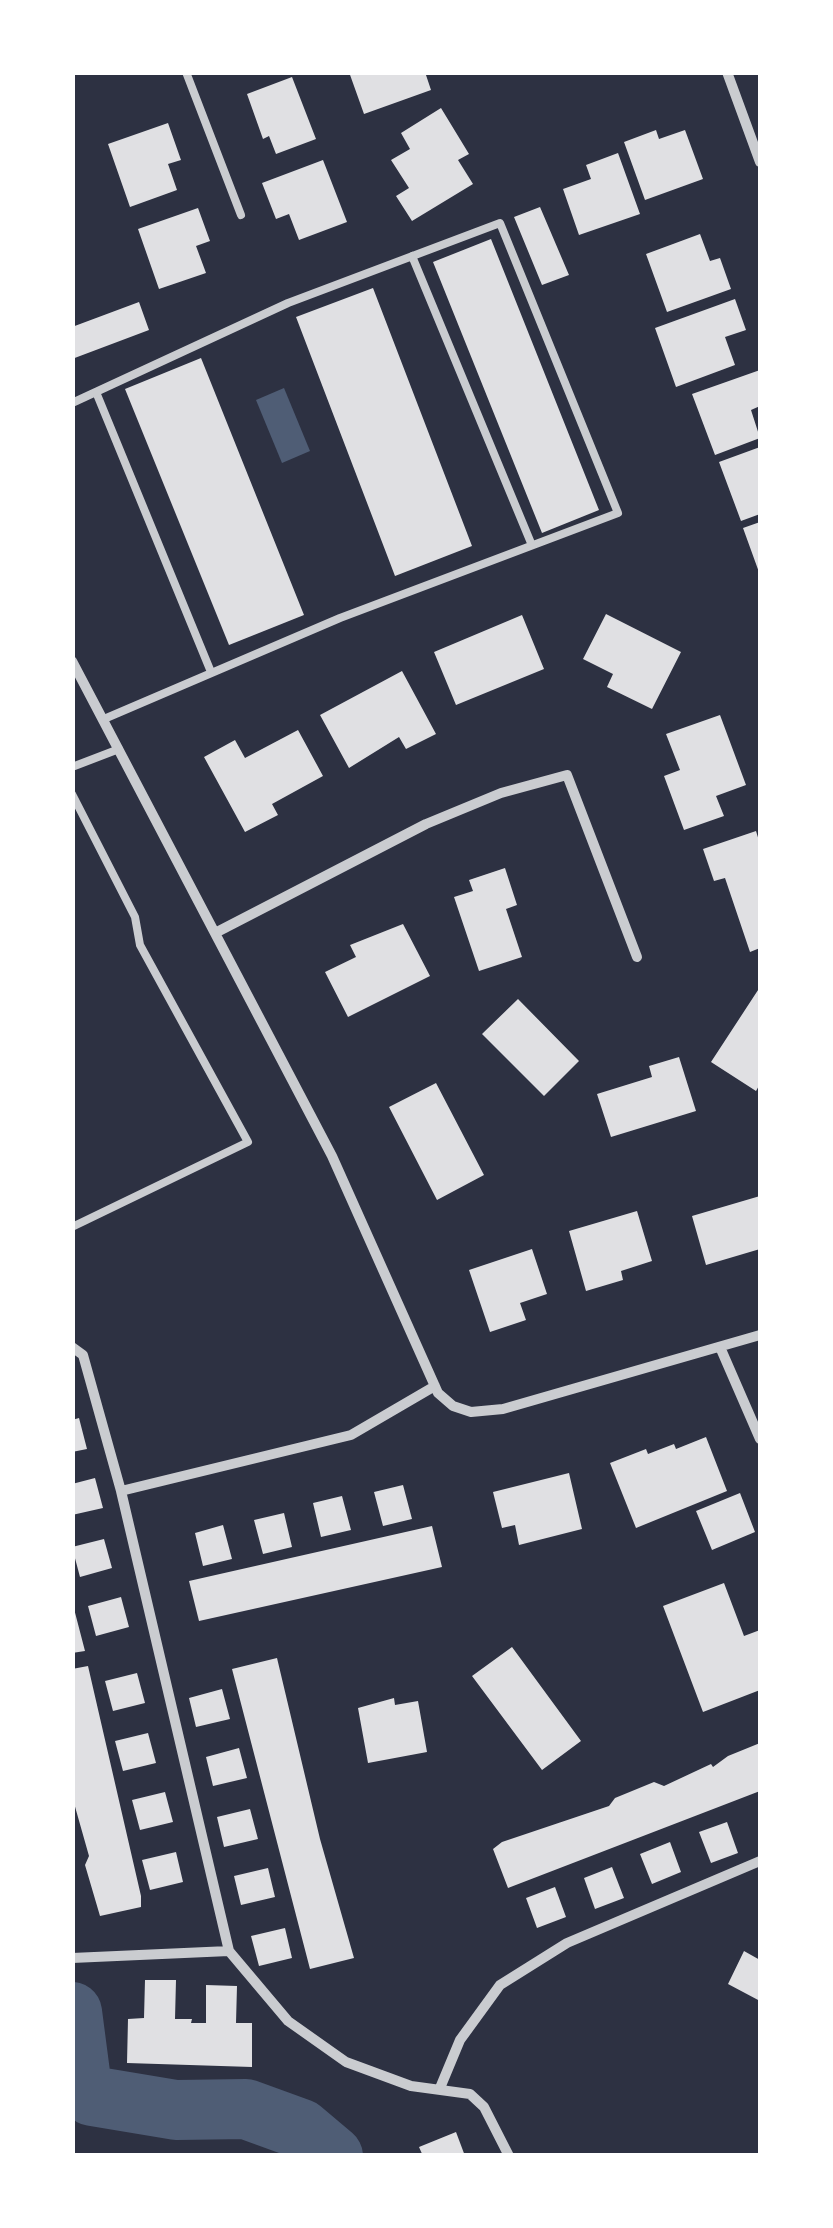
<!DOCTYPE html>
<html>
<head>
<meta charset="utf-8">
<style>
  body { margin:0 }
  #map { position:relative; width:833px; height:2228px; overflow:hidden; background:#2d3142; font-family:Bitter,serif }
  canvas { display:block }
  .frame { position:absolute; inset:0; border:75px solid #fff; pointer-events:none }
</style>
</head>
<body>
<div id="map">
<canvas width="833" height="2228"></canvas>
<div class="frame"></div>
</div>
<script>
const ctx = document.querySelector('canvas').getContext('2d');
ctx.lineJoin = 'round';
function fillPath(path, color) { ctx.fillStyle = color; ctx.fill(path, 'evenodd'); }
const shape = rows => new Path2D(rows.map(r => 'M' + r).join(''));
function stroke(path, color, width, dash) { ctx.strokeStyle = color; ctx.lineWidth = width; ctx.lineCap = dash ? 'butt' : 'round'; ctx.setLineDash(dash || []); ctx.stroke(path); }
const water = shape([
  [284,388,310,451,282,463,256,400]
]);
const river = shape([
  [72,2012,81,2081,92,2096,176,2110,246,2109,301,2129,333,2156]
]);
const building = shape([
  [349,72,425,72,431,90,364,114],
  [292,77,316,139,276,154,269,136,263,139,247,94],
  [441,108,469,154,458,160,473,184,412,221,396,196,409,188,391,160,410,149,401,133],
  [168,123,181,160,168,164,177,190,130,207,108,144],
  [656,130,659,139,685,130,703,179,645,200,624,142],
  [618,153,640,214,579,235,563,189,591,179,586,165],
  [323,160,347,222,299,240,289,214,276,219,262,183],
  [540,207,569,275,542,285,514,217],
  [198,208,210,241,196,246,206,273,159,289,138,229],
  [700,234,710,261,720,258,731,289,667,312,646,254],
  [491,239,599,510,542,533,433,262],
  [373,288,472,546,395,576,296,317],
  [735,299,746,330,725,337,735,365,676,387,655,328],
  [139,302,149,330,72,359,72,327],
  [201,358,304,615,229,645,125,389],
  [760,370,760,406,751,410,760,438,715,455,692,394],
  [760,447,760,514,741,521,719,462],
  [760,522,760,575,743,528],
  [606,614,681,652,652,709,607,687,613,674,583,659],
  [522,615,544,669,456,705,434,652],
  [402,671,436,734,406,749,399,737,349,768,320,715],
  [720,715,746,785,716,796,724,816,684,830,664,776,680,770,666,734],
  [298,730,323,776,272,804,278,815,245,832,204,757,235,740,245,758],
  [756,831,760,844,760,948,750,952,725,878,714,881,703,849],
  [505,868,517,905,506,909,522,957,479,971,454,897,473,891,469,880],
  [403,924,430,976,348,1017,325,972,356,957,350,945],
  [760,987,760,1084,756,1091,711,1062],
  [518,999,579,1061,544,1096,482,1034],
  [679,1057,696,1111,611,1137,597,1094,652,1077,649,1066],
  [436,1083,484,1175,437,1200,389,1107],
  [760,1196,760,1249,706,1265,692,1216],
  [637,1211,652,1261,621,1271,623,1280,586,1291,569,1231],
  [532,1249,547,1294,520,1303,526,1320,490,1332,469,1270],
  [79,1418,87,1449,72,1452,72,1420],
  [706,1437,727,1491,636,1528,610,1463,646,1449,648,1454,674,1444,676,1449],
  [569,1473,582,1529,519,1545,515,1525,502,1528,493,1492],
  [95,1478,103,1508,72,1515,72,1484],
  [403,1485,412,1519,383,1526,374,1492],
  [740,1493,755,1532,712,1550,696,1511],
  [342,1496,351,1530,321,1537,313,1503],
  [284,1513,292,1547,263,1554,254,1520],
  [223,1525,232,1559,203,1566,195,1533],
  [432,1526,442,1567,199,1621,189,1581],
  [104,1539,112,1568,80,1577,72,1547],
  [724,1583,744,1636,760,1630,760,1690,703,1712,663,1606],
  [121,1597,129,1627,96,1636,88,1606],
  [72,1601,85,1651,72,1653],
  [512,1647,581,1741,542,1770,472,1676],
  [277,1658,320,1839,354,1958,310,1969,232,1669],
  [88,1666,141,1896,141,1907,100,1916,85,1865,89,1856,72,1796,72,1669],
  [137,1673,145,1703,113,1711,105,1681],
  [222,1689,230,1719,196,1727,189,1698],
  [394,1698,395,1705,418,1701,427,1752,368,1763,358,1708],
  [148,1733,156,1763,123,1771,115,1741],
  [760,1743,760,1791,508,1888,493,1849,502,1842,609,1806,615,1798,654,1782,664,1786,711,1764,713,1767,728,1756],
  [239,1748,247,1778,213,1786,206,1757],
  [165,1792,173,1822,140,1830,132,1800],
  [250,1809,258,1839,224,1847,217,1817],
  [727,1822,738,1853,711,1863,699,1832],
  [670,1842,681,1872,652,1884,640,1854],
  [176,1852,183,1882,150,1890,142,1860],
  [612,1867,624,1898,595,1909,584,1878],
  [268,1868,275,1897,241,1905,234,1876],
  [555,1887,566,1917,537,1928,526,1898],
  [285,1928,292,1958,259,1966,251,1936],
  [744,1951,760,1960,760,2001,728,1984],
  [145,1980,176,1980,175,2019,192,2019,191,2023,206,2023,206,1985,237,1986,236,2023,252,2023,252,2067,127,2063,128,2019,144,2018],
  [456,2132,465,2156,423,2156,419,2147]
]);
const service = shape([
  [186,72,241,215],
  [412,256,531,543],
  [96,392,211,672],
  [72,403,288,303,500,223,618,513,340,618,104,719],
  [72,767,119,749],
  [72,794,135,917,140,945,248,1142,72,1227]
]);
const minor = shape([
  [727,72,760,162],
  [72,661,332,1156,438,1393,453,1406,471,1412,503,1409,760,1335],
  [217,932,426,824,501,793,567,775,637,957],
  [72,1347,83,1355,121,1491,229,1951,288,2021,346,2062,411,2086,470,2094,484,2107,509,2156],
  [720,1347,760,1439],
  [121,1491,351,1435,435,1386],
  [72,1958,229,1951],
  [440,2088,460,2040,500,1985,567,1943,760,1861]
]);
fillPath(water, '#4f5d75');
stroke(river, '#4f5d75', 60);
fillPath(building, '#e0e0e3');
stroke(service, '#caccd0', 8);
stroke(minor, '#caccd0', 10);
</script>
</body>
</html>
